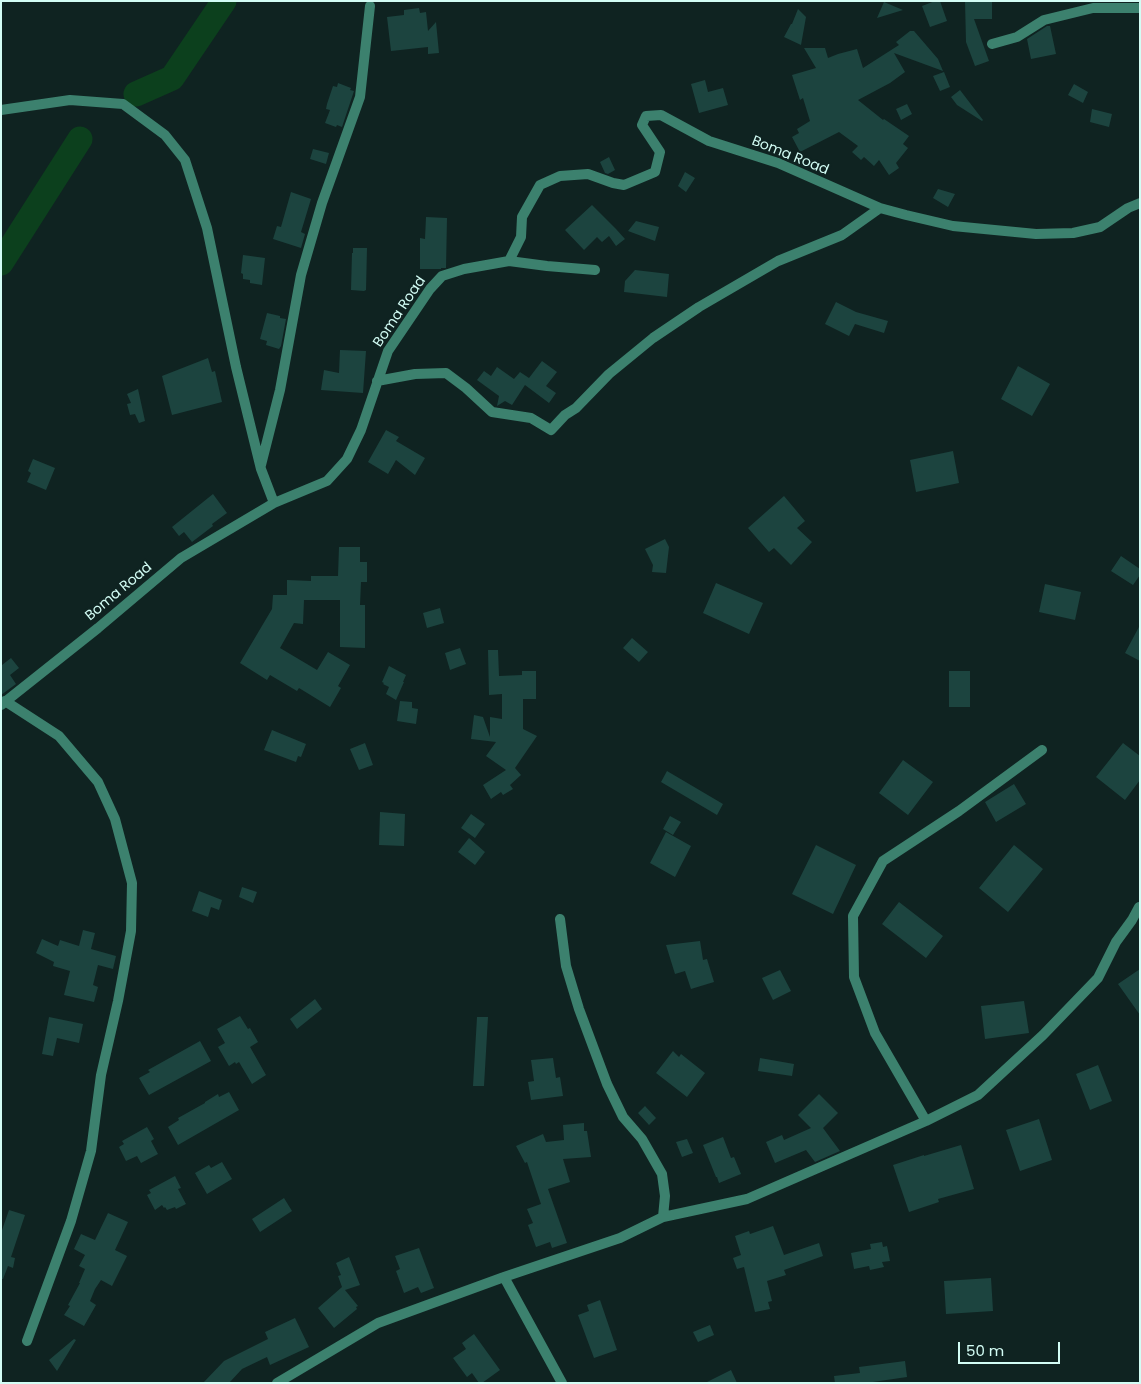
<!DOCTYPE html>
<html>
<head>
<meta charset="utf-8">
<style>
  body { margin:0 }
  #map { position:relative; width:1141px; height:1384px; overflow:hidden; background:#0f2321; font-family:Poppins,sans-serif }
  canvas { display:block }
  .frame { position:absolute; inset:0; border:2px solid #d3fdf5; pointer-events:none }
  .scale { position:absolute; left:958px; top:1342px; width:102px; height:22px; box-sizing:border-box; border:2px solid #d3fdf5; border-top:0; padding-left:6px; font-size:15px; line-height:18px; white-space:nowrap; color:#d3fdf5; -webkit-text-stroke:4px #0f2321; paint-order:stroke }
</style>
</head>
<body>
<div id="map">
<canvas width="1141" height="1384"></canvas>
<div class="frame"></div>
<div class="scale">50 m</div>
</div>
<script>
const ctx = document.querySelector('canvas').getContext('2d');
ctx.lineJoin = 'round';
const shape = rows => new Path2D(rows.map(r => 'M' + r).join(''));
function stroke(path, color, width, dash) { ctx.strokeStyle = color; ctx.lineWidth = width; ctx.lineCap = dash ? 'butt' : 'round'; ctx.setLineDash(dash || []); ctx.stroke(path); }
function fillPath(path, color) { ctx.fillStyle = color; ctx.fill(path, 'evenodd'); }
function drawText(font, color, halo, rows, align = 'center') {
  ctx.font = font + ' Poppins,sans-serif'; ctx.lineWidth = 4.5; ctx.setLineDash([]); ctx.textBaseline = 'middle'; ctx.strokeStyle = halo; ctx.fillStyle = color; for (const [text, x, y, turn = 0] of rows) {
    ctx.save(); ctx.translate(x, y); ctx.rotate((+turn || 0) * Math.PI / 180); ctx.textAlign = isNaN(turn) ? turn : align; if (halo) ctx.strokeText(text, 0, 0); ctx.fillText(text, 0, 0); ctx.restore();
  }
}
const river = shape([
  [136,94,172,78,224,1],
  [1,263,80,139]
]);
const building = shape([
  [935,1,940,1,947,21,930,27,922,6],
  [965,1,992,1,992,19,974,19,989,61,975,66,966,42],
  [884,2,903,10,877,18],
  [419,8,420,13,426,12,428,31,436,22,439,53,428,54,428,47,391,51,387,17,404,15,404,10],
  [798,9,806,17,801,45,784,37,791,24,792,24],
  [1047,26,1050,26,1056,54,1031,59,1027,39],
  [910,31,914,31,938,59,943,71,894,53,905,72,890,83,858,100,883,120,884,119,909,136,903,144,908,148,896,163,899,168,889,175,879,160,874,166,864,157,861,160,852,152,858,146,839,132,800,152,792,137,799,133,797,129,810,121,803,98,800,100,792,75,816,68,804,48,825,48,828,58,838,54,857,49,863,68,899,45,896,42],
  [944,72,950,87,940,91,933,76],
  [705,80,708,92,723,88,728,105,699,113,691,84],
  [338,83,351,88,350,90,354,91,342,127,337,125,336,127,325,123,330,110,326,109,327,104,333,86,337,87],
  [1074,84,1088,92,1083,103,1068,95],
  [960,90,983,120,982,121,957,105,951,97],
  [907,104,912,114,901,120,896,109],
  [1092,109,1112,114,1109,127,1090,122],
  [313,149,329,153,326,164,310,159],
  [609,157,615,170,608,174,605,173,600,162],
  [685,172,695,178,686,192,678,186],
  [938,189,955,194,948,207,933,198],
  [291,192,311,199,301,232,305,234,301,248,273,239,277,226,281,227],
  [592,205,616,229,625,239,616,246,609,236,602,242,597,237,584,250,565,230],
  [426,217,447,218,446,268,441,268,441,269,420,269,420,238,425,239],
  [636,221,659,227,655,241,628,231],
  [353,248,367,248,366,290,364,291,351,290,352,253,353,253],
  [243,255,265,258,262,285,250,283,250,280,243,279,243,274,241,273],
  [635,270,669,274,667,297,624,292,625,281],
  [836,302,856,312,888,321,884,333,855,324,849,336,825,324],
  [267,313,280,316,280,318,286,319,281,346,279,349,266,345,267,341,260,339],
  [340,350,366,351,363,393,321,390,324,370,339,373],
  [208,358,212,372,215,371,222,402,172,415,162,376],
  [542,361,557,372,546,386,556,393,549,403,525,385,512,405,505,401,497,406,499,396,477,380,484,371,491,376,497,367,514,379,520,372,529,378],
  [1018,366,1050,384,1032,416,1001,399],
  [138,389,145,421,139,423,135,414,130,415,127,404,131,403,127,394],
  [386,430,399,437,396,441,425,458,415,475,396,460,388,474,368,462],
  [953,451,959,483,916,492,910,460],
  [33,459,55,468,46,490,27,482,31,473,28,471],
  [213,494,227,513,212,524,213,526,192,542,184,532,179,536,172,527],
  [784,496,805,521,797,528,812,542,791,565,774,548,769,552,748,528],
  [665,539,669,547,666,573,652,572,653,565,645,549],
  [339,547,360,547,360,562,367,562,367,582,361,582,360,605,365,605,365,648,340,647,340,600,304,600,303,624,294,623,280,648,317,670,328,652,350,665,338,686,341,688,330,707,299,688,297,691,270,675,267,680,240,663,272,609,273,595,287,595,287,580,311,581,311,576,338,576],
  [1121,556,1140,569,1140,575,1133,585,1111,571],
  [716,583,763,603,749,634,703,613],
  [1045,584,1081,592,1075,620,1039,612],
  [440,608,444,623,427,628,423,613],
  [1140,625,1140,661,1125,653],
  [632,638,648,652,639,662,623,648],
  [460,648,466,664,450,670,445,653],
  [488,650,498,650,499,676,522,675,522,671,536,671,536,699,523,699,523,729,537,736,515,768,521,775,510,785,513,789,503,795,501,792,491,799,483,785,506,770,486,756,496,742,471,739,474,715,483,717,490,737,490,717,502,719,502,694,489,695],
  [11,658,19,668,10,675,16,684,1,695,1,664,2,665],
  [389,666,406,675,403,682,404,682,396,700,386,694,389,687,383,684,384,683,382,682],
  [949,671,970,671,970,707,949,707],
  [400,701,412,702,412,708,418,709,416,724,397,721],
  [272,730,306,744,301,757,298,756,296,762,264,750],
  [365,743,373,765,359,770,350,749],
  [1123,743,1140,756,1140,780,1125,800,1096,777],
  [903,760,933,782,908,815,879,793],
  [667,771,723,804,717,815,661,782],
  [1014,784,1026,804,996,822,985,802],
  [380,812,405,814,404,846,379,845],
  [471,814,485,824,475,838,461,828],
  [670,816,681,822,673,835,663,829],
  [666,832,691,846,675,877,650,863],
  [469,838,485,852,475,865,458,852],
  [816,845,856,865,833,914,792,894],
  [1014,845,1043,869,1008,912,979,888],
  [242,887,257,892,253,903,239,897],
  [199,891,222,900,219,910,211,907,208,917,192,911],
  [899,902,943,936,926,958,882,924],
  [83,930,95,933,91,949,116,956,113,969,98,965,93,985,98,987,94,1002,64,995,70,971,53,966,54,962,36,953,42,939,58,946,60,940,79,946],
  [700,941,703,960,707,959,714,982,691,989,685,971,675,974,666,945],
  [1140,969,1140,1015,1118,984],
  [780,970,791,991,773,1000,762,978],
  [315,999,322,1009,297,1029,290,1019],
  [1024,1001,1029,1033,985,1039,981,1006],
  [240,1016,248,1029,250,1028,258,1042,250,1047,266,1075,252,1084,239,1062,236,1064,235,1062,229,1066,218,1047,225,1043,217,1029],
  [49,1017,83,1024,79,1043,57,1038,53,1056,42,1054],
  [477,1017,488,1017,484,1086,473,1086],
  [200,1041,211,1061,149,1095,139,1078,150,1072,148,1070],
  [673,1051,679,1057,681,1054,705,1073,687,1097,656,1073],
  [553,1058,556,1078,560,1077,563,1096,531,1100,528,1082,534,1081,531,1060],
  [760,1058,794,1064,792,1076,758,1071],
  [1098,1065,1112,1101,1090,1110,1076,1074],
  [229,1092,239,1110,178,1145,168,1127,179,1120,178,1118,205,1103,205,1102,218,1094,219,1097],
  [819,1094,838,1113,823,1128,840,1151,815,1162,806,1150,775,1163,766,1142,782,1135,784,1140,811,1128,798,1115],
  [645,1106,656,1118,649,1125,638,1113],
  [1039,1119,1052,1160,1020,1171,1006,1130],
  [584,1123,584,1131,587,1131,591,1157,563,1159,570,1182,548,1189,567,1243,552,1248,550,1242,536,1247,528,1225,533,1223,527,1209,541,1204,527,1162,525,1163,516,1146,543,1134,546,1142,564,1140,563,1125],
  [147,1127,154,1139,151,1141,158,1154,141,1163,137,1156,126,1161,119,1147,124,1144,122,1141],
  [723,1137,731,1158,734,1157,741,1174,719,1183,717,1177,716,1177,703,1145],
  [687,1139,693,1153,682,1157,676,1142],
  [961,1145,974,1189,938,1199,939,1202,909,1212,893,1165,924,1155,924,1156],
  [222,1162,232,1179,207,1194,195,1173,209,1165,211,1168],
  [175,1176,181,1188,178,1189,186,1204,176,1209,175,1207,167,1210,165,1207,164,1208,162,1205,155,1210,147,1195,151,1193,149,1190],
  [284,1198,292,1211,260,1232,252,1219],
  [9,1210,25,1215,11,1257,15,1258,13,1268,8,1266,3,1279,1,1279,1,1233],
  [108,1213,128,1222,115,1250,127,1256,112,1286,101,1280,95,1289,90,1301,96,1305,84,1326,64,1315,70,1306,68,1305,80,1283,79,1283,85,1269,79,1266,85,1255,74,1249,81,1234,95,1240],
  [773,1226,784,1255,819,1243,823,1256,784,1270,786,1275,767,1281,772,1301,768,1302,770,1309,755,1312,744,1267,737,1269,733,1258,741,1255,735,1236,749,1231,750,1234],
  [882,1242,883,1247,887,1246,890,1261,882,1262,884,1267,870,1270,869,1266,854,1269,851,1253,871,1249,870,1244],
  [419,1248,434,1288,421,1293,418,1287,404,1293,396,1271,400,1269,395,1256],
  [349,1257,360,1285,345,1290,358,1306,356,1307,357,1309,334,1328,318,1308,342,1287,338,1276,341,1275,336,1263],
  [991,1278,993,1311,946,1314,944,1281],
  [600,1300,617,1350,594,1358,578,1315,589,1311,587,1305],
  [295,1318,309,1347,270,1365,267,1357,242,1369,229,1383,203,1383,224,1361,268,1339,265,1332],
  [710,1325,714,1335,698,1342,693,1332],
  [474,1334,500,1370,482,1383,479,1383,472,1373,467,1377,453,1358,466,1349,462,1343],
  [74,1339,76,1340,57,1371,49,1360],
  [905,1361,907,1377,866,1383,835,1383,834,1376,860,1373,859,1367],
  [731,1370,737,1383,705,1383]
]);
const minor = shape([
  [992,44,1017,37,1044,20,1093,8,1140,8],
  [1,110,70,100,123,104,165,135,185,160,207,228,236,367,261,469,274,503],
  [509,261,547,266,595,270],
  [377,381,415,374,446,373,466,388,492,412,531,418,551,430,565,415,576,408,609,374,653,338,699,307,778,261,842,235,880,208],
  [261,465,280,390,301,275,322,203,360,97,370,6],
  [5,701,59,736,98,782,115,819,132,883,131,931,118,1001,101,1075,91,1151,71,1221,27,1341],
  [1,705,98,628,181,558,274,503,327,481,347,459,361,430,388,351,430,289,442,276,464,269,509,261,521,237,522,217,540,185,560,176,588,174,613,183,624,185,655,172,660,152,642,125,646,116,661,115,709,141,778,163,880,208,906,215,953,226,1036,234,1073,233,1100,227,1128,208,1140,203],
  [560,919,566,966,579,1009,607,1084,623,1117,642,1139,662,1174,665,1196,663,1217],
  [926,1121,875,1033,854,977,853,916,883,861,959,811,1042,750],
  [504,1277,562,1383],
  [277,1383,378,1323,504,1277,620,1238,663,1217,747,1199,926,1121,978,1095,1043,1035,1098,978,1116,942,1132,920,1139,907]
]);
const streetNames = [
  ["Boma Road",790,156,22],
  ["Boma Road",400,312,-56],
  ["Boma Road",119,592,-40]
];
stroke(river, '#0c401d', 25);
fillPath(building, '#1c443f');
stroke(minor, '#3c816e', 10);
drawText('14px', '#d3fdf5', '#0f2321', streetNames);
</script>
</body>
</html>
